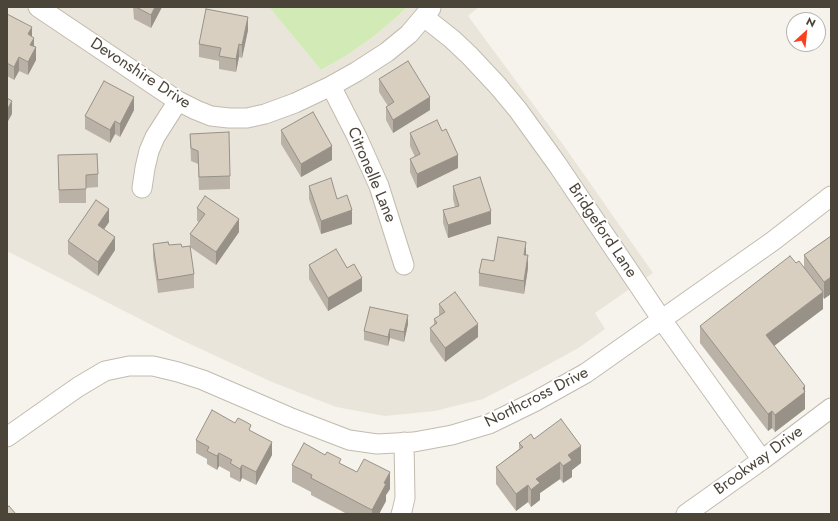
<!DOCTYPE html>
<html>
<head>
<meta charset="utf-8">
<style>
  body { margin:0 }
  #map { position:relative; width:838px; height:521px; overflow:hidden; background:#f6f3ec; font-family:Jost,sans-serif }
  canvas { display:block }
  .frame { position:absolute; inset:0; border:8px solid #4b4439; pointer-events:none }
  .north { position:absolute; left:786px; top:12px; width:40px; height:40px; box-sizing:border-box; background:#fff; border:1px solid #b7b4b0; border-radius:50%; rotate:27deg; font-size:11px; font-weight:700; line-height:16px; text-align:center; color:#4b4439 }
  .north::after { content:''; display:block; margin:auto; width:14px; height:18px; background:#fc3f1d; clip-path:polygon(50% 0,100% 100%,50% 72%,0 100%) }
</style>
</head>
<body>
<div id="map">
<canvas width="838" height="521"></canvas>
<div class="frame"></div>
<div class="north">N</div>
</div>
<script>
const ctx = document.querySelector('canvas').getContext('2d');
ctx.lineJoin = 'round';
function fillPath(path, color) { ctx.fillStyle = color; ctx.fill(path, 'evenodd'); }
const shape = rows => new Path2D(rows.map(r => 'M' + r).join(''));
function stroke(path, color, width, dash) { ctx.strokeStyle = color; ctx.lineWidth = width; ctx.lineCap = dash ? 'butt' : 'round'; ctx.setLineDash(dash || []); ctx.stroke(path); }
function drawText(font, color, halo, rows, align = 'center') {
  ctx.font = font + ' Jost,sans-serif'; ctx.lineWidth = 4; ctx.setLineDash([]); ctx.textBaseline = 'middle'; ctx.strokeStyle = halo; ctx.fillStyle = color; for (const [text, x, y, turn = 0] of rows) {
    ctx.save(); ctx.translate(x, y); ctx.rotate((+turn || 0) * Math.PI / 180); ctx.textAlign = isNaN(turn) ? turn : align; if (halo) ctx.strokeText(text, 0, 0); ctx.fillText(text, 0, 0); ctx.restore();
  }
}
const residential = shape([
  [7,7,269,7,321,70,347,55,373,37,400,14,407,7,479,7,468,16,564,146,653,273,595,313,605,329,580,347,533,373,483,399,435,411,385,416,336,407,272,382,177,338,7,251]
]);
const green = shape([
  [269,7,407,7,400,14,373,37,347,55,321,70]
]);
const minor = shape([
  [38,7,178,101,196,110,211,116,229,118,247,118,265,114,295,103,331,86,356,72,387,52,409,34,431,8],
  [424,17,452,39,470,56,498,86,518,110,557,164,662,320,762,460],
  [331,86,357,137,379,186,404,265],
  [142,188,145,168,149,151,155,137,178,101],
  [7,437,78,387,105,371,129,366,153,366,178,372,203,380,289,417,349,440,377,444,414,442,452,435,489,424,534,402,586,373,773,241,831,196],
  [401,514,402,511,405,498,404,442],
  [686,514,762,460,831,408]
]);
const wall = shape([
  [133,7,162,7,151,28,134,19],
  [7,14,32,36,34,47,36,60,28,75,19,71,14,80,7,76],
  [248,30,242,58,239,57,236,72,219,69,219,61,199,57,199,44],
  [379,79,430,110,393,133,386,120,386,107,388,106,379,92],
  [134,110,120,137,115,134,110,143,85,129,85,116],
  [281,130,332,160,301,177,281,144],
  [410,133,458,168,417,188,410,172,410,159,415,157,410,146],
  [190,134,230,176,230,189,199,190,198,164,191,161],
  [58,155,98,174,98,187,86,188,86,203,59,203],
  [309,186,337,199,352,224,321,234,309,199],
  [453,186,491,224,448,238,443,223,443,210,455,207,453,199],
  [197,208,239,232,216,265,190,247,190,234,199,222,197,221],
  [109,222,104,229,115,250,98,276,68,254,68,241],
  [831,236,824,299,823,297,823,309,774,346,805,386,805,409,775,432,772,428,768,431,700,343,700,326,796,263,804,268,804,255],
  [153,244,182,247,194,274,194,288,158,293,153,257],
  [526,255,528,268,524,294,479,286,479,273,494,261],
  [309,265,347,268,362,291,328,311,309,279],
  [439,304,478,337,445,362,430,341,430,328,434,324,434,319,439,316],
  [408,324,404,342,390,338,388,346,364,340,364,331],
  [251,431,272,455,256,485,242,478,240,482,230,477,230,472,219,466,217,470,207,464,207,459,196,453,196,440],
  [534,439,581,463,572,470,572,477,563,483,560,479,540,493,540,500,531,507,528,502,516,511,496,484,496,467,519,449,519,443],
  [341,464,390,489,386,495,386,501,379,514,347,514,311,495,311,492,292,482,292,465]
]);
const shadedWall = shape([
  [155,7,162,7,151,28,151,15],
  [248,17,248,30,242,58,242,45],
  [32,27,32,40,28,34],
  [34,38,34,50,36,47,36,60,28,75,28,62,30,45],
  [239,44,239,57,236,72,236,59],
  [19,57,19,71,14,80,14,67],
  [134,97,134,110,120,137,120,124],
  [430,97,430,110,393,133,393,120],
  [12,101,12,114,7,123,7,110],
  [115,121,115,134,110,143,110,130],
  [332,146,332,160,301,177,301,164],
  [458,155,458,168,417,188,417,174],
  [109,209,109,222,98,238,98,225],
  [352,210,352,224,321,234,321,221],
  [491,211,491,224,448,238,448,225],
  [239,219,239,232,216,265,216,252],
  [115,237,115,250,98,276,98,262],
  [526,242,526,255,524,255],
  [528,255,528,268,524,294,524,281],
  [831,277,831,294,824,299,824,282],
  [362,278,362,291,328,311,328,298],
  [823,292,823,309,766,352,766,335],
  [408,315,408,324,404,342,404,332],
  [478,324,478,337,445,362,445,348],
  [390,329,390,338,388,346,388,337],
  [805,386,805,409,775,432,775,415],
  [772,411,772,428,768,431,768,414],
  [272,442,272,455,256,485,256,472],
  [581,446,581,463,572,470,572,477,563,483,563,466,568,455],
  [219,453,219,466,217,470,217,456],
  [560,462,560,479,540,493,540,500,531,507,531,490,536,479],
  [242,465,242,478,240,482,240,469],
  [390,472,390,489,386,495,386,501,379,514,372,514,372,510,384,483],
  [528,485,528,502,516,511,516,494]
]);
const building = shape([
  [136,7,155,7,151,15,136,7],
  [206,9,248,17,242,45,239,44,236,59,219,56,221,48,199,44,206,9],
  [7,14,32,27,28,34,34,38,30,45,36,47,28,62,19,57,14,67,7,63,7,14],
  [408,61,430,97,393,120,386,107,394,102,379,79,408,61],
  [104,81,134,97,120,124,115,121,110,130,85,116,104,81],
  [7,98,12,101,7,110,7,98],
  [313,112,332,146,301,164,281,130,313,112],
  [437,120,442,131,446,129,458,155,417,174,410,159,420,154,410,133,437,120],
  [229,132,230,176,199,177,198,151,191,148,190,134,229,132],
  [97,154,98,174,86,175,86,189,59,190,58,155,97,154],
  [480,177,491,211,448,225,443,210,459,206,453,186,480,177],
  [331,178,337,199,347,195,352,210,321,221,309,186,331,178],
  [205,196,239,219,216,252,190,234,205,214,197,208,205,196],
  [96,200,109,209,98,225,115,237,98,262,68,241,96,200],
  [831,236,831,277,824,282,804,255,831,236],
  [498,237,526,242,524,255,528,255,524,281,479,273,482,259,494,261,498,237],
  [168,242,169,245,181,244,182,247,190,246,194,274,158,280,153,244,168,242],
  [336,249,347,268,354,264,362,278,328,298,309,265,336,249],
  [790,256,796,263,799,261,823,292,766,335,805,386,803,388,805,392,775,415,772,411,768,414,700,326,790,256],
  [455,292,478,324,445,348,430,328,437,323,434,319,445,312,439,304,455,292],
  [370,307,408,315,404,332,390,329,388,337,364,331,370,307],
  [212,410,235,423,238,418,246,422,251,425,249,430,272,442,256,472,242,465,240,469,230,463,232,460,219,453,217,456,207,451,209,447,196,440,212,410],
  [561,419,581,446,568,455,572,460,563,466,560,462,536,479,540,483,537,485,531,490,528,485,516,494,496,467,523,447,519,443,531,434,534,439,561,419],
  [304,443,325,455,327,452,341,459,339,463,357,472,364,459,390,472,384,483,386,484,372,510,311,478,312,475,292,465,304,443],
  [9,506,16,514,7,514,7,508,9,506]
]);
const streetNames = [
  ["Devonshire Drive",140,74,33],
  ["Citronelle Lane",371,175,67],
  ["Bridgeford Lane",602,231,56],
  ["Northcross Drive",537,398,-27],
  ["Brookway Drive",759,461,-36]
];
fillPath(residential, '#eae5da');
fillPath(green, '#d2eab5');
stroke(minor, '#c2bbae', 21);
stroke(minor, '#fff', 19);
fillPath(wall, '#bab2a6');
fillPath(shadedWall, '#979187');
fillPath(building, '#d8cfc1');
stroke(building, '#979187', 1);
drawText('16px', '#4b4439', '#fff', streetNames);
</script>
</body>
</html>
